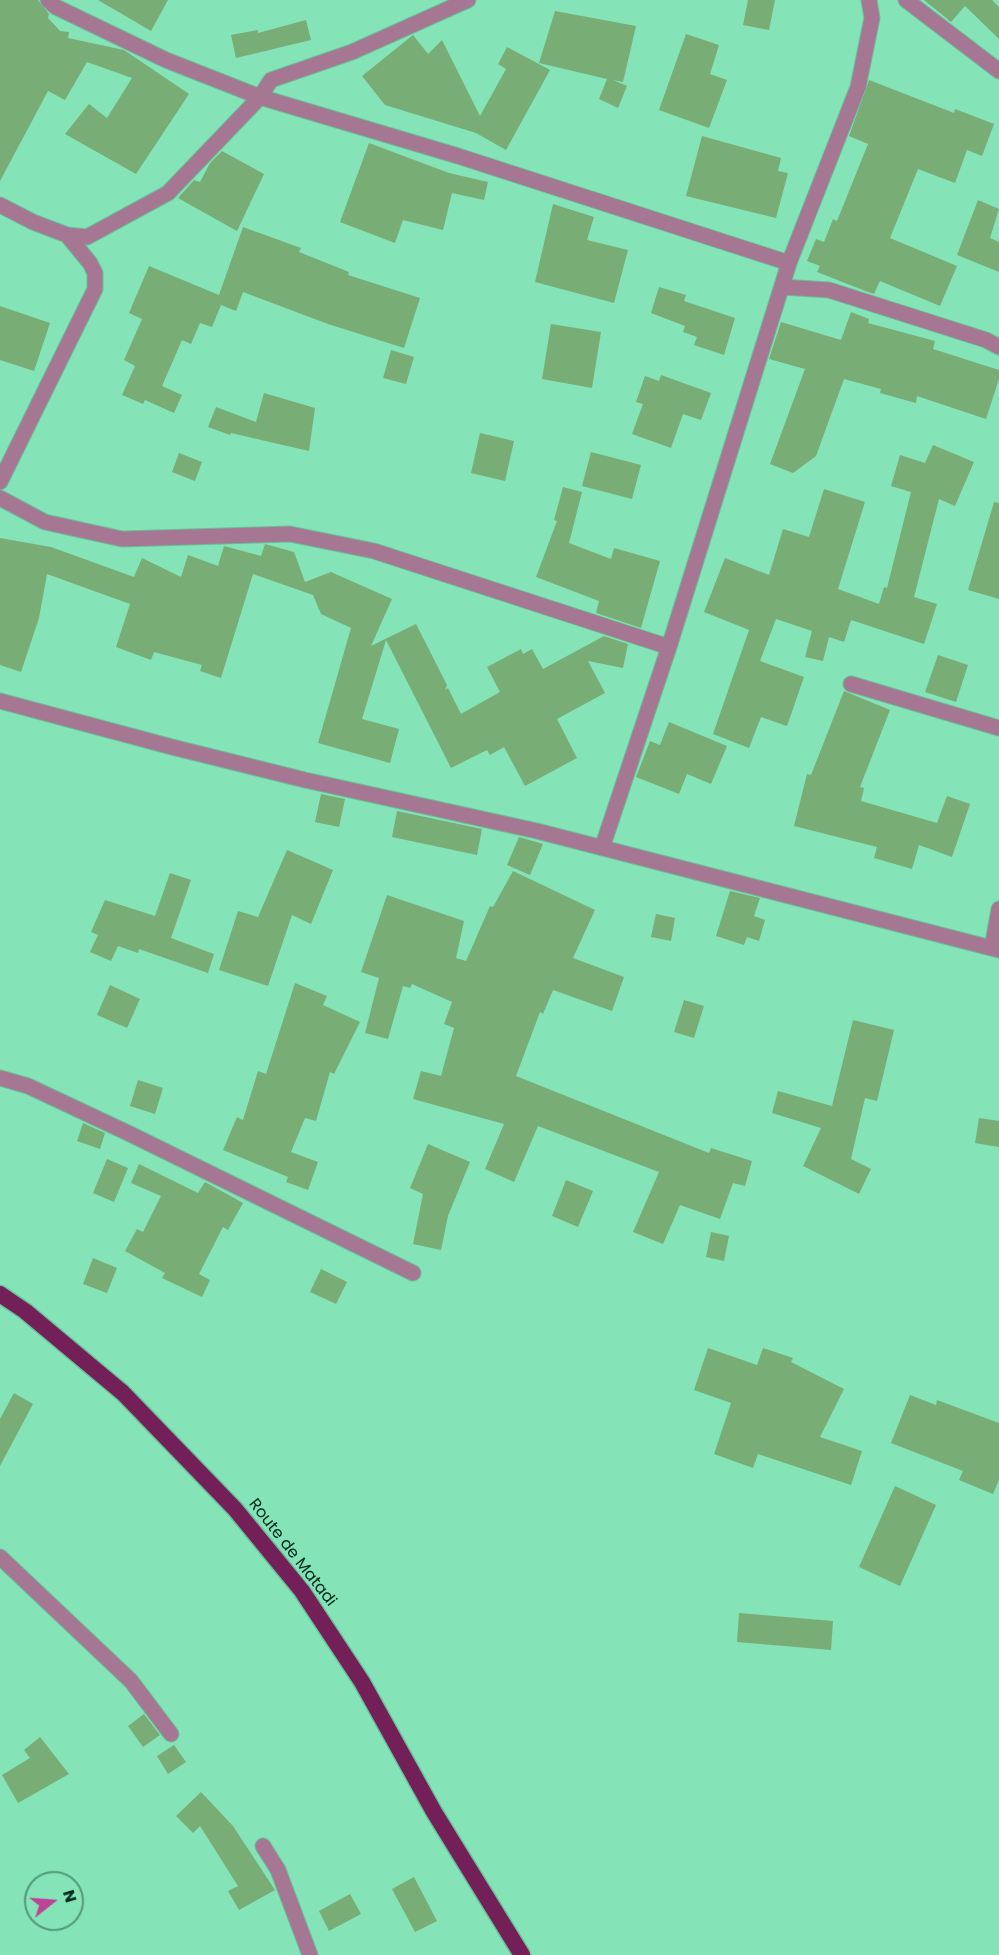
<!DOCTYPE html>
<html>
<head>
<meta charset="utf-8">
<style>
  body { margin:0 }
  #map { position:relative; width:999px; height:1955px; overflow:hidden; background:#85e3b8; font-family:Poppins,sans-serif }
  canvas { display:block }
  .north { position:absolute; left:24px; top:1871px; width:60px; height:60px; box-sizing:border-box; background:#85e3b8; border:2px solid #509979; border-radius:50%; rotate:73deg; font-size:16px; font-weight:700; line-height:24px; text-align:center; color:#002a1b }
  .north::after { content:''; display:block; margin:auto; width:21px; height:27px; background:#bd4395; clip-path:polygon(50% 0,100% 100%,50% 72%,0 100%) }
</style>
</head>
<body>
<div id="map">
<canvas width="999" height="1955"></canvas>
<div class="north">N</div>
</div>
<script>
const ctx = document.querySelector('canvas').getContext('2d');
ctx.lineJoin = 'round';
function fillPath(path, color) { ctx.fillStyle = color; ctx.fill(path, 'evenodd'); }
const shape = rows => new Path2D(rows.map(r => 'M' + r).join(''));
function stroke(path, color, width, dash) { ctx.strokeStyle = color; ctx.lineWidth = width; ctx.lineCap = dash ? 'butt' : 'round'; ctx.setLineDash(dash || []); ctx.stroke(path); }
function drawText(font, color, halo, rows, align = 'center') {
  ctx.font = font + ' Poppins,sans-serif'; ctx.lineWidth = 5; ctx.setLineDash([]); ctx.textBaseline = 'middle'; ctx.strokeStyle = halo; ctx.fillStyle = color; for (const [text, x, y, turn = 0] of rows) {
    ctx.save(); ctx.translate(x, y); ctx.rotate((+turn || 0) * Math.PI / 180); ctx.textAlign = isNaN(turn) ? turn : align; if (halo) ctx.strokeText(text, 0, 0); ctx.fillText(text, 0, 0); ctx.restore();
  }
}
const building = shape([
  [0,0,38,0,49,14,48,18,60,31,69,32,68,38,124,50,189,94,136,174,65,134,89,104,107,118,132,78,87,62,65,100,48,91,0,181],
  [98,0,168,0,151,31],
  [748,0,775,0,769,30,743,25],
  [924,0,992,0,999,7,999,39,965,6,951,22],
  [555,11,636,26,623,82,613,80,627,86,618,108,599,99,607,79,539,63],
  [306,20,311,40,236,58,231,35,258,30,258,33],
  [686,34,719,45,710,74,727,80,709,128,659,110],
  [413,35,428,54,442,40,480,116,506,69,498,64,507,47,550,70,506,150,476,133,385,105,362,76],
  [869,80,954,113,955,109,994,124,982,156,967,150,955,183,918,169,890,238,957,266,940,306,880,281,874,294,868,292,817,272,820,266,807,261,816,239,824,242,833,219,837,221,868,144,849,136],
  [702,136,781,158,778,171,788,173,776,218,686,196],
  [369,143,449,173,488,182,484,200,452,193,443,230,403,220,395,243,340,222],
  [222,151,264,174,237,231,178,198,194,180,200,182,210,163],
  [978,200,999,209,990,238,999,242,999,272,957,255],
  [553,204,594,217,587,240,628,250,614,303,535,282],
  [243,227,301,248,299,252,349,272,348,275,420,298,404,348,328,324,243,292,236,311,221,305,212,327,200,323,191,344,182,340,162,386,182,395,174,413,145,400,143,404,122,395,135,366,124,360,142,319,129,313,149,266,219,295],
  [659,287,686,295,684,301,735,318,724,355,694,345,697,337,683,332,685,326,651,313],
  [0,306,50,323,34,371,0,360],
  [851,312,869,319,868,323,935,341,933,349,999,370,999,379,986,419,917,396,916,403,880,393,881,389,844,379,816,456,793,473,770,464,805,369,769,359,781,322,841,340],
  [551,324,601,332,592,388,542,379],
  [391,350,414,357,406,384,383,378],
  [661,375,711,393,701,420,683,414,671,448,632,434,643,404,636,402,645,376,659,381],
  [264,393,315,408,309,451,231,433,230,435,208,427,216,407,256,422],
  [480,433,514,441,505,481,471,473],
  [933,445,974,462,955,506,939,499,914,597,937,604,924,644,851,620,844,642,829,637,823,661,805,657,812,631,776,619,760,661,804,677,787,726,761,717,749,748,713,734,749,630,704,612,725,558,769,575,783,529,809,537,824,489,865,502,838,589,879,604,884,587,887,588,911,492,891,486,900,455,925,463],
  [591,452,641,465,632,499,582,486],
  [179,453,202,462,195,481,172,472],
  [563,487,582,492,569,543,611,559,614,548,660,561,641,628,596,613,599,601,536,577,557,521,554,520],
  [994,502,999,503,999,599,968,590],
  [0,538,51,547,134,577,142,558,181,577,188,555,218,566,224,546,261,556,265,544,294,552,305,582,331,572,392,599,371,646,416,624,447,685,445,690,448,688,461,714,500,692,487,667,521,649,523,654,532,649,543,669,604,636,628,644,623,668,588,661,605,693,557,719,577,758,525,786,504,747,490,755,487,750,451,768,386,640,362,719,399,729,390,763,318,743,351,628,321,614,313,595,253,574,221,678,200,671,202,665,154,652,151,660,116,647,130,604,47,574,39,618,21,672,0,665],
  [938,655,968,665,956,702,925,692],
  [844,691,890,710,860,787,864,788,861,801,937,823,947,796,970,804,952,857,919,845,912,869,874,858,877,847,794,826,807,774,811,775],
  [669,722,727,746,711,784,687,774,679,794,636,777,650,741,660,745],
  [321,794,345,799,339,827,315,822],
  [397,811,482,829,477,855,392,837],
  [519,837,543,844,530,875,507,865],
  [287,850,333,870,311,924,292,915,268,986,219,970,238,911,258,917],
  [513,871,595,910,573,958,624,977,612,1011,553,990,543,1014,540,1012,516,1076,709,1153,711,1148,752,1161,745,1186,733,1183,720,1219,680,1205,663,1244,633,1232,659,1172,538,1126,514,1182,485,1169,504,1124,413,1099,421,1071,441,1076,454,1028,444,1024,452,1002,412,984,410,988,403,986,388,1039,365,1033,379,978,361,972,387,895,464,921,456,958,466,961,490,906,493,907],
  [170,873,191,880,171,938,214,954,208,973,139,949,138,953,118,946,111,961,90,952,98,935,91,932,105,900,155,916],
  [730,891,760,898,754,916,765,920,759,941,747,937,744,945,716,936],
  [656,914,675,918,671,941,651,937],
  [295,983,327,996,323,1005,360,1022,334,1074,330,1072,316,1121,305,1118,291,1152,318,1162,308,1190,286,1182,288,1177,223,1150,237,1117,243,1120,258,1071,266,1074],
  [110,985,140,999,127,1028,97,1015],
  [684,1000,704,1006,694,1038,674,1032],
  [853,1020,894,1030,877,1101,865,1098,851,1159,871,1169,859,1194,803,1166,821,1128,772,1113,778,1091,832,1106],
  [138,1080,163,1088,155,1114,130,1106],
  [979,1118,999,1121,999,1147,975,1143],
  [83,1123,105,1133,100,1149,77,1141],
  [428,1144,470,1162,448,1216,441,1250,413,1244,423,1194,410,1188],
  [107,1159,128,1168,114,1202,93,1193],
  [139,1164,198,1193,205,1182,243,1203,228,1230,223,1227,199,1274,210,1280,202,1297,162,1278,165,1273,125,1251,137,1229,143,1232,161,1196,131,1183],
  [566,1180,593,1191,578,1227,552,1216],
  [711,1232,729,1236,724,1261,706,1257],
  [93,1258,117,1268,107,1293,83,1284],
  [321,1269,347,1282,336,1304,310,1292],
  [708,1348,757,1365,763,1348,793,1358,791,1362,844,1389,820,1437,862,1451,851,1485,758,1454,753,1468,714,1454,731,1403,694,1390],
  [14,1393,33,1404,0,1466,0,1419],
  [910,1395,936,1405,937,1400,999,1423,999,1480,993,1494,959,1480,963,1471,891,1443],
  [895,1486,936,1505,900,1586,859,1567],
  [739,1613,833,1621,831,1650,737,1642],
  [144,1714,160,1735,143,1747,128,1726],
  [40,1737,69,1774,18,1803,2,1775,30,1758,24,1750],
  [174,1745,186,1762,168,1774,157,1756],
  [201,1792,233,1826,275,1890,239,1910,228,1891,238,1886,200,1826,193,1833,176,1816],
  [414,1877,437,1921,415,1932,392,1889],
  [350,1894,361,1914,329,1931,319,1911]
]);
const minor = shape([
  [48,0,56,7,166,60,260,97,458,156,789,263],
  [906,0,999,71],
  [0,205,33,222,67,235,87,237,168,193,260,97,271,80,352,52,468,0],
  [782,287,829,290,986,340,999,347],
  [0,482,95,289,95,273,90,263,67,235],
  [0,498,45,522,122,539,290,534,374,551,669,647],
  [851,684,999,728],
  [0,701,172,747,305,780,537,831,999,950],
  [602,848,669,647,789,263,858,87,872,18,869,0],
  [992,948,999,909],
  [0,1078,28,1086,128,1133,413,1273],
  [0,1557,131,1681,171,1734],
  [263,1846,278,1870,310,1955]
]);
const trunk = shape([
  [0,1294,25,1311,123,1393,235,1509,302,1591,362,1682,434,1812,522,1955]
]);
const streetNames = [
  ["Route de Matadi",292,1553,52]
];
fillPath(building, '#78ad75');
stroke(minor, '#6abe99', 17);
stroke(trunk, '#6abe99', 19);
stroke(minor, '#a67793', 15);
stroke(trunk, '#722057', 16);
drawText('16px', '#002a1b', '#85e3b8', streetNames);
</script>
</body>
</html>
